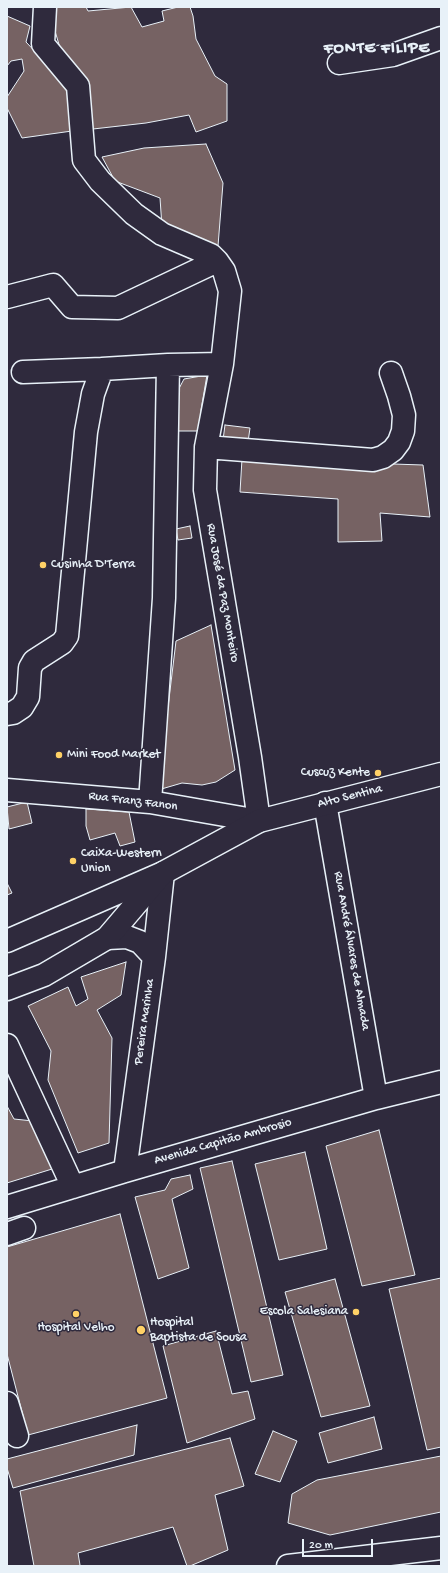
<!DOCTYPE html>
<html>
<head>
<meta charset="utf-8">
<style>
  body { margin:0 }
  #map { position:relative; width:448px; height:1573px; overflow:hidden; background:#2f2a3d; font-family:"Gochi Hand",sans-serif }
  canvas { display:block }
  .frame { position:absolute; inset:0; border:8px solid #e8f1f8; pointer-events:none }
  .scale { position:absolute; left:302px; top:1539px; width:71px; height:18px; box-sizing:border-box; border:2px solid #e8f1f8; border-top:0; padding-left:5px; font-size:12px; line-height:14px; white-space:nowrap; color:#e8f1f8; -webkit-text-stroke:3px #2f2a3d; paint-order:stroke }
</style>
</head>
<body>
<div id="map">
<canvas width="448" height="1573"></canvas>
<div class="frame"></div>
<div class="scale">20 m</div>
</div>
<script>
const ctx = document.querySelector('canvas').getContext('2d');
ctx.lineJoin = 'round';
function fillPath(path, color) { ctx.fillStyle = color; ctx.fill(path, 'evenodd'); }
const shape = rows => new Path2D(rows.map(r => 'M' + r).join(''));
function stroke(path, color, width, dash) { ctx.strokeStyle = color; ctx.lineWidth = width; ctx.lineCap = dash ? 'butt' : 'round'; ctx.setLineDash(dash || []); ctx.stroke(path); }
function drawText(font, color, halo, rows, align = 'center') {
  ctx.font = font + ' "Gochi Hand",sans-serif'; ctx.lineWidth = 3; ctx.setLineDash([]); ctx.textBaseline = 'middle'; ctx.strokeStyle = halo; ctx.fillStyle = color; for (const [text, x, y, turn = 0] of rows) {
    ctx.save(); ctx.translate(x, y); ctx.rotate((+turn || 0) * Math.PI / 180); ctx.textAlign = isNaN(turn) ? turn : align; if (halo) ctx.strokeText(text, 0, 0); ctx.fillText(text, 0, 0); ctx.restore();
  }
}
const building = shape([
  [55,7,86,7,88,11,131,7,142,27,164,21,162,11,178,7,190,7,193,16,196,39,215,76,227,84,227,121,196,132,189,115,146,123,93,129,85,76,63,58,55,31,55,7],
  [7,16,30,26,26,42,66,84,72,131,22,138,7,108,7,97,24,71,22,59,11,61,7,66,7,16],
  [206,144,223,183,218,246,181,238,162,227,160,198,115,181,102,157,144,148,206,144],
  [207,375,201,410,202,431,171,431,174,398,184,379,207,375],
  [225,425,250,428,248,442,223,440,225,425],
  [242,459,423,465,430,517,380,513,382,541,338,542,338,499,240,492,242,459],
  [190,526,192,538,178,540,176,529,190,526],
  [211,625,235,770,216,782,202,785,182,783,158,790,176,641,211,625],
  [27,802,32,823,9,829,7,807,27,802],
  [86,809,129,812,135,842,120,846,115,833,90,840,86,826,86,809],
  [7,883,12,893,7,895,7,883],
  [126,962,121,995,97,1010,112,1038,109,1143,78,1153,48,1080,51,1051,28,1006,68,987,76,1006,88,999,81,977,126,962],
  [7,1106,14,1119,33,1121,52,1169,7,1183,7,1106],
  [379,1130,415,1275,362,1286,326,1146,379,1130],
  [305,1152,327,1249,279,1260,255,1164,305,1152],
  [232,1161,283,1375,251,1382,200,1168,232,1161],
  [190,1175,193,1189,172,1199,189,1268,158,1279,135,1197,165,1190,171,1179,190,1175],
  [120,1214,167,1398,28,1435,7,1354,7,1247,120,1214],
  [441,1278,441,1447,427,1450,389,1289,441,1278],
  [335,1279,370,1406,321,1417,285,1292,335,1279],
  [216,1331,232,1394,248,1391,255,1419,187,1443,163,1346,216,1331],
  [374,1417,382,1449,328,1463,319,1433,374,1417],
  [137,1425,134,1455,13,1488,7,1468,7,1459,137,1425],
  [273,1431,297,1441,280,1482,255,1474,273,1431],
  [230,1438,244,1486,215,1495,228,1550,190,1566,187,1566,173,1527,78,1553,80,1565,78,1566,34,1566,20,1491,230,1438],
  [441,1456,441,1512,330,1535,288,1523,292,1494,317,1480,441,1456]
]);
const minor = shape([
  [45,7,43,44,78,86,84,160,100,181,134,214,162,234,211,255,217,261,224,271,230,291,222,364,168,365,164,598,150,802],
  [339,63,393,55,441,38],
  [7,297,53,285,72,307,118,308,217,261],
  [23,372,102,369],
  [206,447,373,460,383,457,393,450,399,442,403,431,404,415,399,396,391,373],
  [7,714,13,713,22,707,28,697,30,668,34,661,62,643,67,636,86,432,93,394,102,369,168,365],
  [7,790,150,802,259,821,250,757,205,490,206,447,222,364],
  [325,803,376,1098],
  [107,938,127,937,140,942,154,957],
  [7,1045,73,1187],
  [125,1171,154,957,163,873],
  [7,1207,125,1171,376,1098,441,1082],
  [7,1234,24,1228],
  [7,1403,17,1436],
  [288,1566,441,1548]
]);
const major = shape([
  [7,941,163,873,259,821,441,774],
  [7,989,44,975,107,938,159,877]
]);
const markers = [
  [43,565,4,"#ffd166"],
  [59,755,4,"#ffd166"],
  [378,773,4,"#ffd166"],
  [73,861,4,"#ffd166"],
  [356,1312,4,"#ffd166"],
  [76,1314,4,"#ffd166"],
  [141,1330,5,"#ffd166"]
];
const poiNames = [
  ["Cusinha D'Terra",51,565],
  ["Mini Food Market",67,755],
  ["Cuscuz Kente",370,773,"right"],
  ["Caixa-Western",81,854],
  ["Union",81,869],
  ["Escola Salesiana",348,1312,"right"],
  ["Hospital",150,1323],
  ["Baptista de Sousa",150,1338],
  ["Hospital Velho",76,1328,"center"]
];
const streetNames = [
  ["Rua José da Paz Monteiro",222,593,80],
  ["Alto Sentina",350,797,-14],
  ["Rua Franz Fanon",133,802,7],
  ["Rua André Álvares de Almada",351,951,80],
  ["Pereira Marinha",145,1022,-82],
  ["Avenida Capitão Ambrosio",223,1142,-16]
];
const districtNames = [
  ["FONTE FILIPE",377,49]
];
fillPath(building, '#766263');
stroke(building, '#e8f1f8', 1);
stroke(minor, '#e8f1f8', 25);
stroke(major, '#e8f1f8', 25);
stroke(minor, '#2f2a3d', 22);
stroke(major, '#2f2a3d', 22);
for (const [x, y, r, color] of markers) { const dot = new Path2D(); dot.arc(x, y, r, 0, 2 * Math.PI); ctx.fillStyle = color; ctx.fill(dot); stroke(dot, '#2f2a3d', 1.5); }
drawText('13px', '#e8f1f8', '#2f2a3d', poiNames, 'left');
drawText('13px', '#e8f1f8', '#2f2a3d', streetNames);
ctx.letterSpacing = '1px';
drawText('bold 17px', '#e8f1f8', '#2f2a3d', districtNames);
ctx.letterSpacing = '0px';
</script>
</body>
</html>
